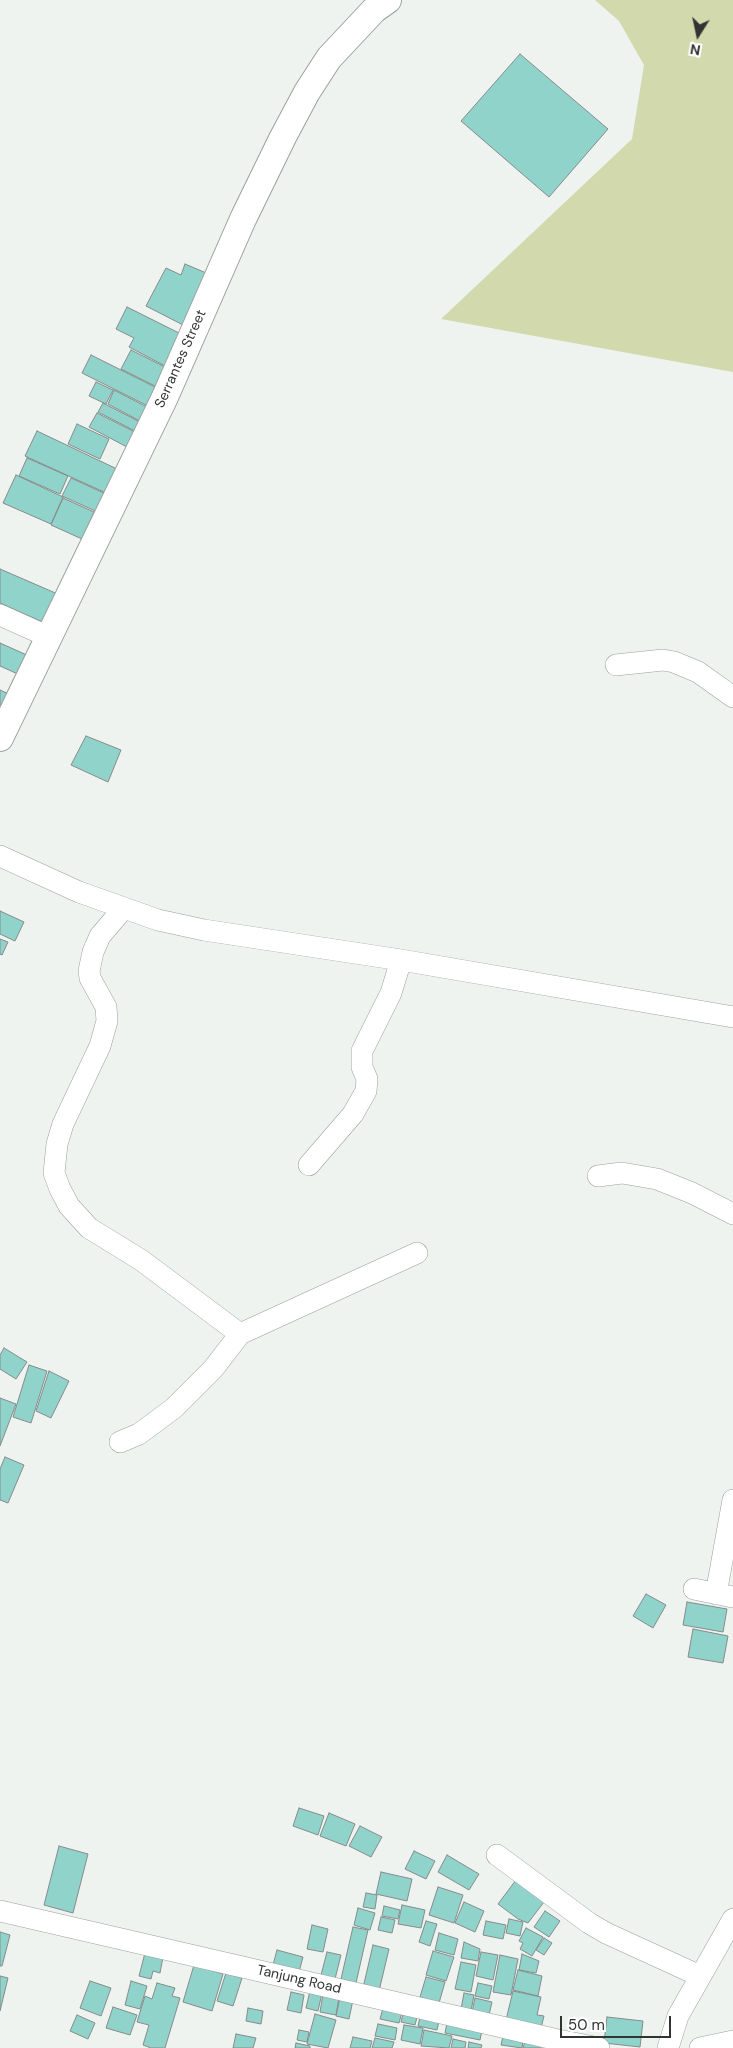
<!DOCTYPE html>
<html>
<head>
<meta charset="utf-8">
<style>
  body { margin:0 }
  #map { position:relative; width:733px; height:2048px; overflow:hidden; background:#eef3f0; font-family:"DM Sans",sans-serif }
  canvas { display:block }
  .north { position:absolute; left:673px; top:10px; width:50px; height:50px; -webkit-text-stroke:4px #fefffe; paint-order:stroke; rotate:190deg; font-size:14px; font-weight:700; line-height:20px; text-align:center; color:#313432 }
  .north::after { content:''; display:block; margin:auto; width:18px; height:22px; background:#313432; clip-path:polygon(50% 0,100% 100%,50% 72%,0 100%) }
  .scale { position:absolute; left:560px; top:2016px; width:111px; height:22px; box-sizing:border-box; border:2px solid #313432; border-top:0; padding-left:6px; font-size:15px; line-height:18px; white-space:nowrap; color:#313432; -webkit-text-stroke:4px #fefffe; paint-order:stroke }
</style>
</head>
<body>
<div id="map">
<canvas width="733" height="2048"></canvas>
<div class="north">N</div>
<div class="scale">50 m</div>
</div>
<script>
const ctx = document.querySelector('canvas').getContext('2d');
ctx.lineJoin = 'round';
function fillPath(path, color) { ctx.fillStyle = color; ctx.fill(path, 'evenodd'); }
const shape = rows => new Path2D(rows.map(r => 'M' + r).join(''));
function stroke(path, color, width, dash) { ctx.strokeStyle = color; ctx.lineWidth = width; ctx.lineCap = dash ? 'butt' : 'round'; ctx.setLineDash(dash || []); ctx.stroke(path); }
function drawText(font, color, halo, rows, align = 'center') {
  ctx.font = font + ' "DM Sans",sans-serif'; ctx.lineWidth = 4.5; ctx.setLineDash([]); ctx.textBaseline = 'middle'; ctx.strokeStyle = halo; ctx.fillStyle = color; for (const [text, x, y, turn = 0] of rows) {
    ctx.save(); ctx.translate(x, y); ctx.rotate((+turn || 0) * Math.PI / 180); ctx.textAlign = isNaN(turn) ? turn : align; if (halo) ctx.strokeText(text, 0, 0); ctx.fillText(text, 0, 0); ctx.restore();
  }
}
const green = shape([
  [595,0,733,0,733,372,441,319,632,139,644,65,619,21]
]);
const building = shape([
  [520,54,608,129,549,197,461,121,520,54],
  [185,264,211,275,187,327,146,306,166,268,181,275,185,264],
  [127,307,185,336,167,367,129,347,134,338,116,329,127,307],
  [131,350,167,368,157,387,121,369,131,350],
  [91,355,157,388,148,406,82,373,91,355],
  [96,382,113,390,106,404,89,396,96,382],
  [114,390,147,407,140,421,108,404,114,390],
  [103,403,140,422,135,431,98,412,103,403],
  [97,413,135,432,127,447,89,427,97,413],
  [77,424,109,439,100,459,68,444,77,424],
  [37,431,117,469,106,493,25,456,37,431],
  [27,458,68,476,60,494,19,476,27,458],
  [16,475,63,497,51,524,3,503,16,475],
  [71,478,108,495,100,513,62,496,71,478],
  [63,498,94,512,82,539,51,525,63,498],
  [0,569,60,595,47,624,0,603,0,569],
  [0,643,29,656,20,675,0,666,0,643],
  [0,690,11,695,0,713,0,690],
  [86,736,121,750,108,782,71,765,86,736],
  [0,911,24,922,15,941,0,934,0,911],
  [0,939,8,942,2,955,0,954,0,939],
  [4,1348,27,1362,16,1379,0,1369,0,1355,4,1348],
  [29,1365,47,1371,31,1423,13,1417,29,1365],
  [49,1371,69,1381,51,1418,36,1411,49,1371],
  [0,1398,16,1404,0,1446,0,1398],
  [5,1457,24,1465,8,1503,0,1500,0,1469,5,1457],
  [646,1594,666,1605,653,1628,633,1616,646,1594],
  [687,1602,727,1609,723,1632,683,1625,687,1602],
  [693,1629,728,1636,723,1663,688,1657,693,1629],
  [299,1808,324,1816,318,1835,293,1826,299,1808],
  [329,1813,355,1824,346,1846,320,1836,329,1813],
  [360,1826,382,1837,371,1857,349,1846,360,1826],
  [59,1846,88,1854,73,1913,44,1905,59,1846],
  [414,1851,435,1861,426,1879,405,1869,414,1851],
  [447,1855,479,1874,469,1890,438,1872,447,1855],
  [381,1872,412,1879,407,1901,376,1894,381,1872],
  [516,1880,544,1902,528,1923,518,1919,498,1904,516,1880],
  [438,1887,463,1895,454,1923,429,1915,438,1887],
  [366,1893,377,1895,375,1909,363,1907,366,1893],
  [464,1902,484,1911,475,1932,455,1923,464,1902],
  [402,1905,425,1910,421,1928,398,1924,402,1905],
  [384,1906,400,1910,398,1919,382,1916,384,1906],
  [358,1908,375,1913,370,1930,354,1925,358,1908],
  [545,1911,560,1921,549,1937,534,1927,545,1911],
  [381,1917,395,1920,392,1933,378,1930,381,1917],
  [509,1919,523,1922,520,1936,506,1933,509,1919],
  [426,1921,437,1924,430,1946,419,1942,426,1921],
  [486,1921,506,1925,503,1939,483,1935,486,1921],
  [312,1925,328,1929,323,1952,307,1949,312,1925],
  [353,1927,368,1930,356,1983,341,1979,353,1927],
  [526,1928,543,1937,532,1956,520,1949,523,1943,519,1941,526,1928],
  [0,1932,10,1935,2,1966,0,1966,0,1932],
  [439,1933,458,1939,454,1955,435,1950,439,1933],
  [544,1938,552,1943,544,1955,536,1950,544,1938],
  [464,1942,480,1949,478,1961,461,1958,464,1942],
  [373,1945,389,1949,379,1991,363,1988,373,1945],
  [277,1950,303,1957,299,1972,273,1965,277,1950],
  [433,1951,454,1957,446,1981,426,1975,433,1951],
  [327,1952,341,1955,335,1979,321,1975,327,1952],
  [481,1952,498,1955,493,1980,476,1976,481,1952],
  [145,1953,163,1957,160,1973,153,1971,151,1979,139,1976,145,1953],
  [522,1954,539,1961,536,1973,519,1970,522,1954],
  [500,1955,518,1959,511,1995,493,1992,500,1955],
  [461,1962,476,1965,471,1992,455,1989,461,1962],
  [194,1965,223,1974,212,2011,183,2002,194,1965],
  [518,1970,542,1976,538,1996,513,1990,518,1970],
  [226,1973,242,1978,233,2006,217,2001,226,1973],
  [0,1976,8,1978,0,2011,0,1976],
  [426,1977,445,1982,439,2003,420,1997,426,1977],
  [90,1981,111,1988,101,2016,80,2008,90,1981],
  [131,1981,147,1986,140,2009,125,2005,131,1981],
  [157,1983,175,1988,172,1996,180,1998,165,2048,151,2048,143,2045,149,2025,137,2022,145,1996,152,1999,157,1983],
  [478,1983,492,1986,489,1999,475,1996,478,1983],
  [310,1991,322,1993,318,2011,306,2008,310,1991],
  [513,1991,541,1997,537,2015,544,2016,541,2028,506,2020,513,1991],
  [291,1992,304,1995,301,2013,287,2010,291,1992],
  [464,1993,474,1995,471,2011,461,2009,464,1993],
  [323,1994,339,1998,336,2015,320,2012,323,1994],
  [340,1997,353,2000,349,2019,336,2016,340,1997],
  [475,1998,492,2002,489,2015,472,2012,475,1998],
  [113,2007,137,2015,130,2035,106,2028,113,2007],
  [248,2008,263,2011,261,2024,246,2021,248,2008],
  [383,2008,402,2012,399,2023,380,2019,383,2008],
  [315,2014,336,2020,328,2048,307,2044,315,2014],
  [403,2014,417,2017,415,2025,401,2022,403,2014],
  [77,2015,95,2023,88,2039,70,2031,77,2015],
  [420,2017,439,2021,437,2030,418,2026,420,2017],
  [607,2017,643,2021,640,2047,604,2043,607,2017],
  [447,2023,482,2030,480,2040,445,2033,447,2023],
  [378,2024,397,2028,395,2040,375,2036,378,2024],
  [404,2025,423,2028,420,2044,401,2040,404,2025],
  [299,2030,309,2032,307,2042,297,2040,299,2030],
  [424,2030,452,2036,449,2048,421,2046,424,2030],
  [236,2034,256,2038,253,2048,233,2048,236,2034],
  [503,2036,523,2040,522,2048,501,2045,503,2036],
  [353,2037,372,2041,370,2048,350,2048,353,2037],
  [375,2038,394,2042,392,2048,372,2048,375,2038],
  [453,2039,466,2042,465,2048,451,2048,453,2039],
  [525,2041,541,2044,541,2048,523,2048,525,2041],
  [469,2042,482,2045,481,2048,468,2048,469,2042],
  [296,2043,310,2046,310,2048,295,2048,296,2043]
]);
const minor = shape([
  [0,615,49,637],
  [616,665,663,660,674,662,698,672,733,697],
  [0,856,79,892,158,920,204,930,401,960,733,1017],
  [309,1165,353,1114,366,1091,367,1079,362,1067,362,1051,391,993,401,960],
  [598,1176,622,1173,657,1179,692,1193,733,1214],
  [240,1334,417,1253],
  [120,1442,139,1434,174,1408,213,1369,240,1334,141,1260,89,1228,69,1206,60,1189,54,1173,57,1144,63,1124,100,1046,107,1021,106,1007,90,978,89,971,93,952,100,936,123,909],
  [694,1589,733,1597],
  [716,1594,733,1500],
  [497,1855,589,1923,606,1933,700,1976],
  [0,1911,558,2040,599,2048],
  [668,2048,678,2016,733,1919],
  [700,2048,733,2041]
]);
const major = shape([
  [0,738,165,397,243,219,283,137,307,92,329,58,374,10,388,0]
]);
const streetNames = [
  ["Serrantes Street",181,359,-66],
  ["Tanjung Road",299,1980,13]
];
fillPath(green, '#d1d9ad');
fillPath(building, '#90d3ca');
stroke(building, '#868b8a', 1);
stroke(minor, '#9ba09d', 22);
stroke(major, '#9ba09d', 28);
stroke(minor, '#fff', 21);
stroke(major, '#fff', 26);
drawText('14px', '#313432', '#fefffe', streetNames);
</script>
</body>
</html>
